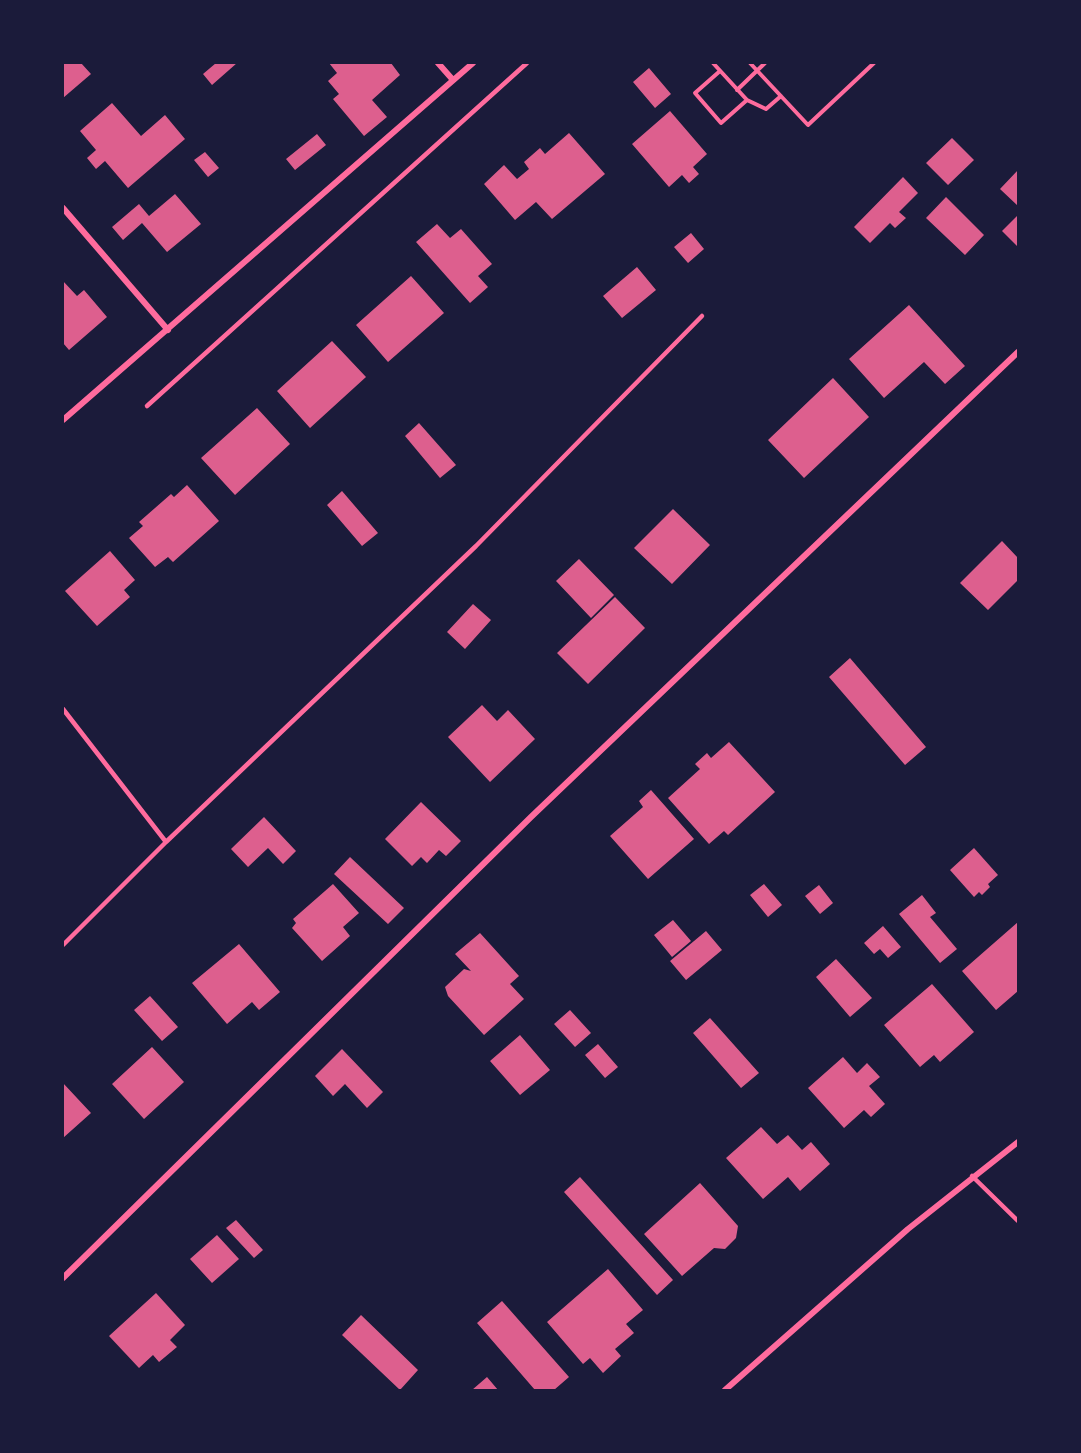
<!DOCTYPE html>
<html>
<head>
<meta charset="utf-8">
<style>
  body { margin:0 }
  #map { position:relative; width:1081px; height:1453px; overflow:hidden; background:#1b1b3a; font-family:Commissioner,sans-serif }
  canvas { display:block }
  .frame { position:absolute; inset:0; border:64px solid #1b1b3a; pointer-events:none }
</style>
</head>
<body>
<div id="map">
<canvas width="1081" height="1453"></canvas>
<div class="frame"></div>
</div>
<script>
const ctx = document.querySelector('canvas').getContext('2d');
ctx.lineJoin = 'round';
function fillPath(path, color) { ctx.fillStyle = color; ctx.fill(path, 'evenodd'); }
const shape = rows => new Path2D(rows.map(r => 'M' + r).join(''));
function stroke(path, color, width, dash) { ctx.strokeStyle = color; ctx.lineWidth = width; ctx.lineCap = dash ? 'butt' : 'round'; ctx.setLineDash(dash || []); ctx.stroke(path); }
const building = shape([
  [63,63,81,63,91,74,63,98],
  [216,63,237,63,212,85,203,74],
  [329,63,391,63,400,75,372,100,387,117,364,136,333,99,339,94,328,81,337,73],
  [649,68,671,94,655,108,633,82],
  [112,103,141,136,165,115,185,139,128,188,105,161,96,169,87,158,96,150,80,131],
  [670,111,707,154,693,167,699,174,689,183,682,175,669,187,632,144],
  [569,133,605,174,552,219,536,202,515,220,484,184,504,165,517,179,529,169,524,162,540,148,545,154],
  [317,134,326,145,295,170,286,159],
  [952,138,974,160,948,185,926,163],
  [205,152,219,168,208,177,194,160],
  [1018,170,1018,206,1000,189],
  [903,177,918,193,899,212,906,218,895,228,890,223,870,243,854,227],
  [175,194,201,224,167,252,142,223,123,240,112,227,139,204,149,216],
  [946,197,984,235,965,255,926,218],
  [1018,215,1018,247,1002,231],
  [437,224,450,238,461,229,492,264,478,276,488,287,470,303,416,242],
  [691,233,704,249,688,263,674,247],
  [637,267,656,290,622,318,603,296],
  [411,276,444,313,388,362,356,325],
  [63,281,77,296,84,290,107,317,69,350,63,343],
  [909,305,965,366,945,384,924,362,884,398,849,359],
  [332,341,366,377,310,428,277,391],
  [833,378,869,417,804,478,768,440],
  [257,408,290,444,235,495,201,458],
  [419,423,456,465,440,478,405,436],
  [187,485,219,521,173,562,168,557,155,567,129,538,143,526,139,522,171,494,174,497],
  [342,491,378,533,362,546,327,505],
  [673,509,710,545,672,584,634,548],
  [1002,541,1018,558,1018,580,988,610,960,583],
  [110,551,135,580,124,590,130,597,97,626,65,591],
  [579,559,614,595,591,618,556,581],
  [615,597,645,628,588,684,557,653],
  [473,604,491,620,465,649,447,632],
  [850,658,926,747,905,765,829,677],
  [482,705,497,721,508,710,535,739,490,782,448,737],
  [729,742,775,792,728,835,724,831,709,844,668,798,700,769,695,764,707,753,711,758],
  [651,790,694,839,648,879,610,836,643,807,639,801],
  [421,802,461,841,446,856,439,850,427,863,421,857,412,866,385,839],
  [264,817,296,851,283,864,268,848,248,867,231,849],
  [974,848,998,875,988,884,990,887,982,895,979,892,974,897,950,870],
  [350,857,404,908,388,924,334,874],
  [333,884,359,913,343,927,350,936,322,961,292,928,296,923,293,919],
  [764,884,782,905,768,917,750,895],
  [819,885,833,903,820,914,805,896],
  [922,895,936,913,930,917,957,949,940,963,899,914],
  [673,920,691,941,672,957,654,935],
  [1018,922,1018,991,996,1010,962,971],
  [883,926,901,947,888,958,880,949,874,954,864,943],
  [706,931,722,950,686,980,670,961],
  [480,933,519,976,510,984,524,999,484,1035,448,996,445,987,464,969,471,971,455,954],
  [239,944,280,992,259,1010,252,1002,227,1024,192,983],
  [836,959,872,998,850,1017,816,977],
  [932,984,974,1032,940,1062,934,1055,920,1067,884,1025],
  [150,996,178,1027,162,1041,134,1010],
  [570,1010,591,1033,575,1047,554,1024],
  [710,1018,759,1073,741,1088,693,1033],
  [520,1035,550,1070,520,1095,490,1061],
  [598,1044,618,1067,605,1078,585,1055],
  [152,1047,184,1082,144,1119,112,1084],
  [342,1049,383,1092,367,1108,345,1084,333,1096,315,1076],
  [843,1057,857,1073,867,1063,880,1077,869,1086,885,1104,871,1117,864,1110,844,1128,808,1088],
  [63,1083,91,1113,63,1138],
  [761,1127,777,1144,788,1135,802,1150,811,1142,830,1164,800,1191,788,1177,763,1199,726,1158],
  [580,1177,673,1280,657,1295,564,1192],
  [700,1183,738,1226,736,1238,725,1249,714,1248,682,1276,644,1234],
  [236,1220,263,1250,254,1258,226,1228],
  [217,1235,239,1259,212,1283,190,1259],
  [608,1269,643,1310,626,1324,634,1333,615,1349,621,1356,603,1373,590,1358,583,1364,547,1322],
  [156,1293,185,1325,170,1340,177,1347,159,1362,153,1355,139,1368,109,1336],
  [502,1301,569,1377,554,1390,535,1390,477,1323],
  [361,1315,418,1370,400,1390,342,1335],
  [487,1377,498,1390,472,1390]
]);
const path = shape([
  [713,63,747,100,766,109,781,96],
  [750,63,808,125,874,63],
  [720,71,695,93,721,123,747,100],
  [737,90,765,63]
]);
const service = shape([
  [147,406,527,63],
  [63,709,166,842],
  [63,945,166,842,476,546,702,316],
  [972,1176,1018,1221]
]);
const minor = shape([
  [438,63,453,80],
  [63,208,168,330],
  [63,420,473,63],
  [63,1278,531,817,1018,352],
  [725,1390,908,1229,1018,1142]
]);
fillPath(building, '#dd5f8e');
stroke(path, '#ff6b9d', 4);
stroke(service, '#ff6b9d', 4.5);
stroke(minor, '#ff6b9d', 6);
</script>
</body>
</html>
